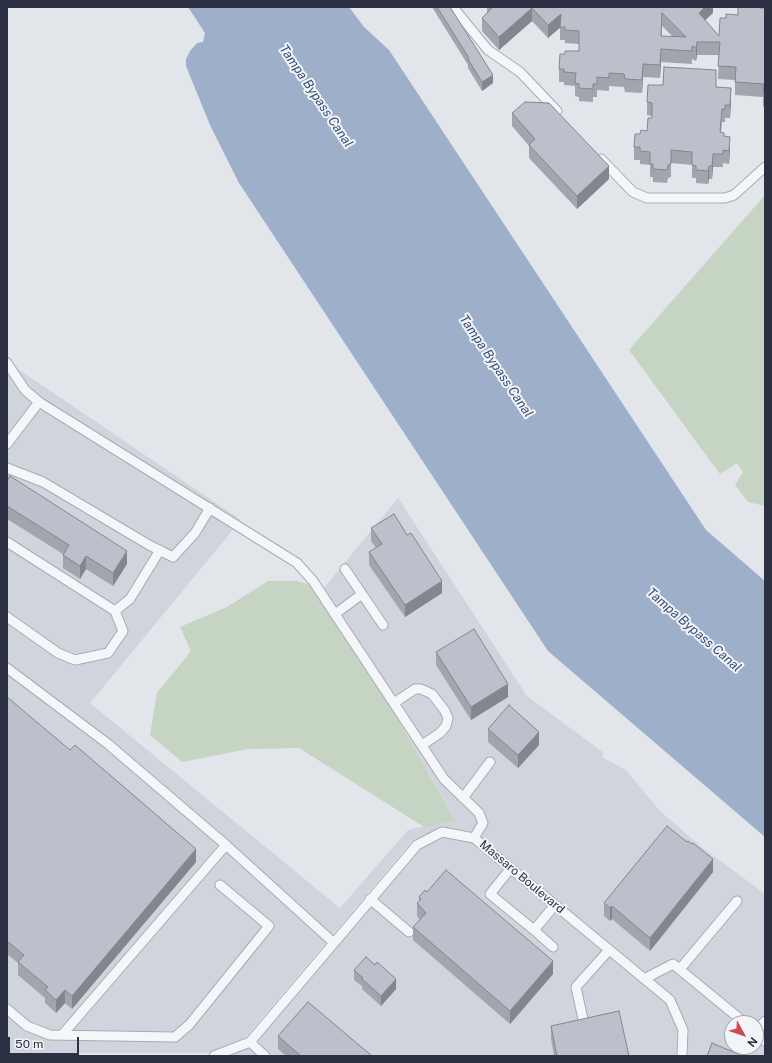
<!DOCTYPE html>
<html>
<head>
<meta charset="utf-8">
<style>
  body { margin:0 }
  #map { position:relative; width:772px; height:1063px; overflow:hidden; background:#e2e5ea; font-family:"Public Sans",sans-serif }
  canvas { display:block }
  .frame { position:absolute; inset:0; border:8px solid #2b3142; pointer-events:none }
  .north { position:absolute; left:724px; top:1015px; width:40px; height:40px; box-sizing:border-box; background:#f2f4f8; border:1px solid #a2a6af; border-radius:50%; rotate:130deg; font-size:11px; font-weight:700; line-height:16px; text-align:center; color:#2b3142 }
  .north::after { content:''; display:block; margin:auto; width:14px; height:18px; background:#cc4b53; clip-path:polygon(50% 0,100% 100%,50% 72%,0 100%) }
  .scale { position:absolute; left:8px; top:1037px; width:71px; height:18px; box-sizing:border-box; border:2px solid #2b3142; border-top:0; padding-left:5px; font-size:12px; line-height:14px; white-space:nowrap; color:#2b3142; -webkit-text-stroke:3px #f2f4f8; paint-order:stroke }
</style>
</head>
<body>
<div id="map">
<canvas width="772" height="1063"></canvas>
<div class="frame"></div>
<div class="north">N</div>
<div class="scale">50 m</div>
</div>
<script>
const ctx = document.querySelector('canvas').getContext('2d');
ctx.lineJoin = 'round';
function fillPath(path, color) { ctx.fillStyle = color; ctx.fill(path, 'evenodd'); }
const shape = rows => new Path2D(rows.map(r => 'M' + r).join(''));
function stroke(path, color, width, dash) { ctx.strokeStyle = color; ctx.lineWidth = width; ctx.lineCap = dash ? 'butt' : 'round'; ctx.setLineDash(dash || []); ctx.stroke(path); }
function drawText(font, color, halo, rows, align = 'center') {
  ctx.font = font + ' "Public Sans",sans-serif'; ctx.lineWidth = 4; ctx.setLineDash([]); ctx.textBaseline = 'middle'; ctx.strokeStyle = halo; ctx.fillStyle = color; for (const [text, x, y, turn = 0] of rows) {
    ctx.save(); ctx.translate(x, y); ctx.rotate((+turn || 0) * Math.PI / 180); ctx.textAlign = isNaN(turn) ? turn : align; if (halo) ctx.strokeText(text, 0, 0); ctx.fillText(text, 0, 0); ctx.restore();
  }
}
const built = shape([
  [7,354,15,367,241,520,90,703,340,908,408,830,455,819,324,588,398,498,527,696,604,753,602,757,626,770,660,811,699,845,765,894,765,1056,687,1056,688,1028,673,997,477,834,443,827,412,841,246,1037,208,1053,7,1053],
  [732,1023,756,1023,756,1047,732,1047],
  [444,838,472,843,666,1003,678,1030,676,1056,228,1056,254,1045,420,849]
]);
const green = shape([
  [765,195,765,506,748,502,735,485,743,472,737,463,720,474,629,350],
  [268,581,296,581,324,588,455,820,424,827,299,748,248,749,182,762,150,735,157,693,191,651,180,627,227,607]
]);
const water = shape([
  [188,7,349,7,364,27,389,50,706,530,765,581,765,837,548,651,239,183,210,125,186,66,186,59,190,51,197,43,203,42,205,33]
]);
const minor = shape([
  [453,7,488,50,520,72,557,111],
  [601,159,633,192,647,198,725,198,734,195,765,167],
  [7,363,25,390,39,402,297,563,313,581,444,779,479,813,483,823,474,838],
  [7,444,39,402],
  [7,468,43,482,149,545,173,557,195,533,210,508],
  [7,542,115,611,123,631,108,653,75,660,58,653,7,617],
  [345,569,383,625],
  [115,611,130,599,160,550],
  [335,614,362,594],
  [7,668,108,744,226,845,334,943],
  [394,703,415,689,421,689,432,694,445,711,448,718,446,726,440,733,422,745],
  [463,798,490,762],
  [511,868,490,894,534,930,555,905],
  [370,899,409,932],
  [534,930,553,947],
  [680,969,737,901],
  [644,979,673,964,745,1023],
  [7,1009,27,1026,50,1035,175,1037,189,1025,269,926,220,885],
  [584,1024,576,987,609,950],
  [756,1031,765,1021],
  [756,1032,765,1041],
  [62,1035,226,845],
  [250,1042,265,1056],
  [214,1056,250,1042,417,845,442,832,474,838,670,1000,683,1030,682,1056]
]);
const wall = shape([
  [432,7,450,7,493,83,482,91,468,68,468,65],
  [487,7,713,7,713,13,705,20,719,36,726,18,760,8,765,8,765,107,763,107,763,97,735,95,735,80,718,79,719,55,697,55,696,61,692,59,692,64,661,62,660,78,643,77,642,93,625,92,624,87,609,86,609,91,597,90,597,97,593,97,593,102,579,101,579,97,575,96,575,86,564,85,564,82,559,82,559,69,565,54,579,51,579,44,565,43,565,40,560,40,560,27,548,38,532,21,499,50,482,31,482,18,487,13],
  [662,26,673,37,661,36],
  [716,87,731,101,730,118,725,118,725,122,722,122,721,133,724,136,730,150,729,164,723,163,723,167,713,167,712,179,709,179,708,184,696,183,696,178,692,178,692,165,671,163,671,177,668,178,667,183,653,182,653,177,650,177,650,165,640,164,640,160,634,160,634,147,640,134,647,131,652,118,652,116,647,115,647,102],
  [512,113,609,179,577,209,529,158,529,146,512,126],
  [7,481,127,564,113,586,86,569,80,579,63,568,63,554,7,519],
  [371,528,442,593,405,617,369,565,369,552,376,548,371,541],
  [436,652,508,697,471,720,436,665],
  [7,697,196,862,72,1009,65,1003,56,1013,45,1003,45,998,18,975,18,963,7,954],
  [488,729,539,745,518,768,488,742],
  [713,872,650,951,612,919,610,921,604,916,604,903],
  [419,897,553,974,510,1024,413,940,413,927,420,920,417,916,417,903,419,901],
  [354,970,396,989,381,1006,362,989,362,986,354,980],
  [551,1026,629,1056,554,1056,551,1039],
  [278,1036,372,1056,286,1056,278,1049]
]);
const shadedWall = shape([
  [705,7,713,7,713,13,699,26,699,13],
  [532,8,532,21,499,50,499,37],
  [662,13,662,26,661,49,661,36],
  [561,14,561,27,548,38,548,25],
  [697,42,697,55,696,61,696,48],
  [661,49,661,62,660,78,660,65],
  [643,64,643,77,642,93,642,80],
  [493,75,493,83,482,91,482,82],
  [731,88,731,101,730,118,730,105],
  [730,137,730,150,729,164,729,151],
  [713,154,713,167,712,179,712,166],
  [609,166,609,179,577,209,577,196],
  [709,166,709,179,708,184,708,171],
  [127,551,127,564,113,586,113,573],
  [86,556,86,569,80,579,80,566],
  [442,581,442,593,405,617,405,605],
  [508,684,508,697,471,720,471,707],
  [539,732,539,745,518,768,518,755],
  [196,849,196,862,72,1009,72,996],
  [713,859,713,872,650,951,650,938],
  [612,906,612,919,610,921,610,908],
  [553,961,553,974,510,1024,510,1011],
  [396,979,396,989,381,1006,381,996],
  [65,990,65,1003,56,1013,56,1000]
]);
const building = shape([
  [437,7,450,7,493,75,482,82,468,59,469,58,437,7],
  [493,7,705,7,699,13,719,36,720,18,726,18,726,14,738,15,738,7,760,7,760,8,765,8,765,94,763,94,764,84,735,82,736,67,718,66,720,42,697,42,696,48,692,46,692,51,661,49,660,65,643,64,642,80,625,79,624,74,609,73,609,78,597,77,597,84,593,84,593,89,579,88,579,84,575,83,576,73,564,72,564,69,559,69,560,54,565,54,565,51,579,51,579,31,565,30,565,27,560,27,561,14,548,25,532,8,499,37,482,18,493,7],
  [662,13,686,37,661,36,662,13],
  [664,67,716,70,716,87,731,88,730,105,725,105,725,109,722,109,720,132,724,133,724,136,730,137,729,151,723,150,723,154,713,154,712,166,709,166,708,171,696,170,696,166,692,165,692,152,671,150,671,164,668,165,667,170,653,169,653,164,650,164,650,152,640,151,640,147,634,147,635,134,640,134,641,130,647,131,648,118,652,118,652,103,647,102,648,85,663,85,664,67],
  [525,102,549,103,609,166,577,196,529,145,535,139,512,113,525,102],
  [10,476,127,551,113,573,86,556,80,566,63,555,69,545,7,506,7,481,10,476],
  [394,514,407,535,411,533,442,581,405,605,369,552,382,544,371,528,394,514],
  [474,629,508,684,471,707,436,652,474,629],
  [7,697,70,750,75,745,196,849,72,996,65,990,56,1000,45,990,48,987,18,962,24,955,7,941,7,697],
  [509,705,539,732,518,755,488,729,509,705],
  [667,826,687,842,688,841,692,844,693,843,713,859,650,938,612,906,610,908,604,903,667,826],
  [446,870,553,961,510,1011,413,927,426,913,417,903,421,899,419,897,425,890,427,892,446,870],
  [366,957,375,965,377,962,396,979,381,996,362,979,363,978,354,970,366,957],
  [308,1002,372,1056,301,1056,278,1036,308,1002],
  [619,1011,629,1056,557,1056,551,1026,619,1011],
  [712,1043,743,1056,707,1056,712,1043]
]);
const streetNames = [
  ["Massaro Boulevard",522,877,40]
];
const waterNames = [
  ["Tampa Bypass Canal",316,96,56],
  ["Tampa Bypass Canal",496,366,56],
  ["Tampa Bypass Canal",694,630,41]
];
fillPath(built, '#d0d4dc');
fillPath(green, '#c6d4c4');
fillPath(water, '#9eafc9');
stroke(minor, '#a7abb4', 11);
stroke(minor, '#f5f6f9', 9);
fillPath(wall, '#a3a5ae');
fillPath(shadedWall, '#84868d');
fillPath(building, '#bdc0ca');
stroke(building, '#84868d', 1);
drawText('12px', '#2b3142', '#f2f4f8', streetNames);
drawText('italic 13px', '#354c75', '#f2f4f8', waterNames);
</script>
</body>
</html>
